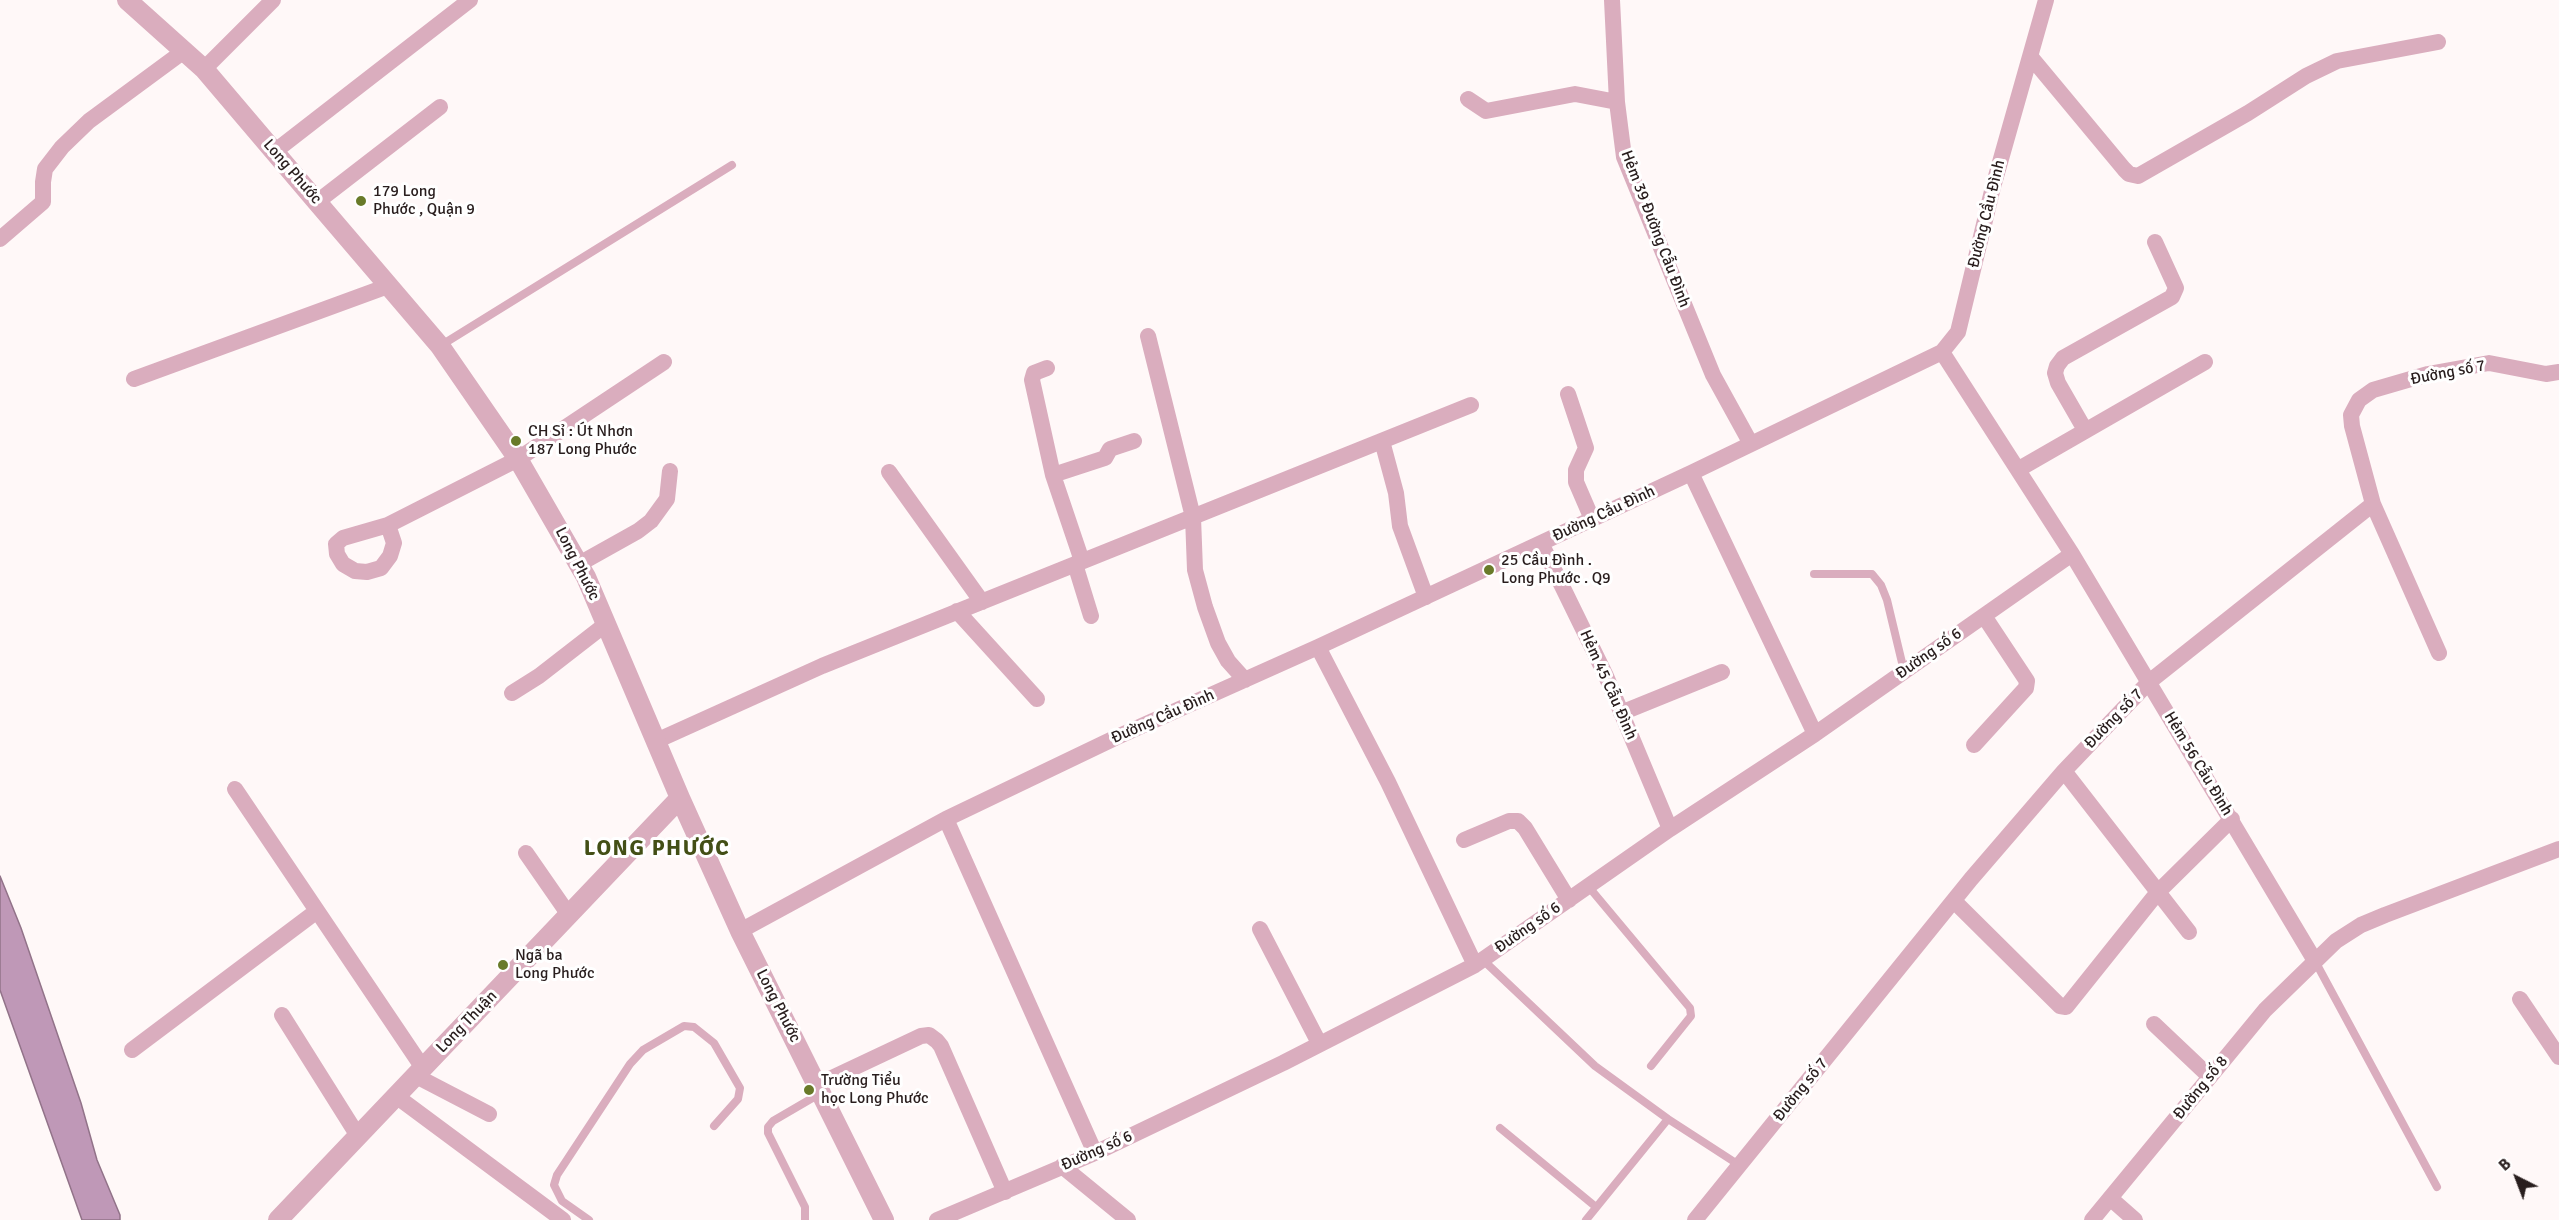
<!DOCTYPE html>
<html>
<head>
<meta charset="utf-8">
<style>
  body { margin:0 }
  #map { position:relative; width:2559px; height:1220px; overflow:hidden; background:#fff8f8; font-family:Signika,sans-serif }
  canvas { display:block }
  .north { position:absolute; left:2487px; top:1148px; width:60px; height:60px; -webkit-text-stroke:4px #fff; paint-order:stroke; rotate:318deg; font-size:16px; font-weight:700; line-height:24px; text-align:center; color:#291e1e }
  .north::after { content:''; display:block; margin:auto; width:21px; height:27px; background:#291e1e; clip-path:polygon(50% 0,100% 100%,50% 72%,0 100%) }
</style>
</head>
<body>
<div id="map">
<canvas width="2559" height="1220"></canvas>
<div class="north">B</div>
</div>
<script>
const ctx = document.querySelector('canvas').getContext('2d');
ctx.lineJoin = 'round';
function fillPath(path, color) { ctx.fillStyle = color; ctx.fill(path, 'evenodd'); }
const shape = rows => new Path2D(rows.map(r => 'M' + r).join(''));
function stroke(path, color, width, dash) { ctx.strokeStyle = color; ctx.lineWidth = width; ctx.lineCap = dash ? 'butt' : 'round'; ctx.setLineDash(dash || []); ctx.stroke(path); }
function drawText(font, color, halo, rows, align = 'center') {
  ctx.font = font + ' Signika,sans-serif'; ctx.lineWidth = 6; ctx.setLineDash([]); ctx.textBaseline = 'middle'; ctx.strokeStyle = halo; ctx.fillStyle = color; for (const [text, x, y, turn = 0] of rows) {
    ctx.save(); ctx.translate(x, y); ctx.rotate((+turn || 0) * Math.PI / 180); ctx.textAlign = isNaN(turn) ? turn : align; if (halo) ctx.strokeText(text, 0, 0); ctx.fillText(text, 0, 0); ctx.restore();
  }
}
const water = shape([
  [0,876,21,928,81,1103,97,1160,120,1215,120,1220,82,1220,0,990,0,876]
]);
const service = shape([
  [440,346,732,165],
  [1814,574,1872,574,1881,585,1887,600,1904,671],
  [1588,886,1690,1008,1691,1016,1651,1066],
  [1483,960,1595,1066,1668,1119,1739,1165],
  [2315,961,2437,1187],
  [1500,1128,1596,1207],
  [589,1220,562,1201,554,1185,557,1175,630,1064,643,1050,684,1026,694,1027,714,1043,740,1088,738,1099,714,1126],
  [805,1220,805,1207,768,1133,768,1127,773,1121,821,1093],
  [1586,1220,1668,1119]
]);
const minor = shape([
  [1612,0,1617,102,1624,157,1713,375,1751,444],
  [2030,56,2124,169,2129,174,2138,176,2248,113,2306,76,2337,61,2438,42],
  [204,69,273,0],
  [1468,99,1486,111,1575,94,1617,102],
  [274,152,470,0],
  [317,202,440,107],
  [0,239,43,202,43,182,45,169,62,147,89,121,184,51],
  [1148,336,1193,517,1195,570,1205,607,1218,643,1228,661,1245,680],
  [1942,352,2072,554,2315,961],
  [1047,368,1034,373,1032,380,1053,475,1082,561],
  [134,379,388,286],
  [1568,394,1586,448,1576,470,1576,482,1592,519],
  [2085,430,2058,383,2055,373,2057,366,2063,358,2172,297,2176,288,2155,242],
  [1382,441,1396,493,1400,526,1426,597],
  [2019,469,2205,362],
  [889,472,982,602],
  [1691,473,1815,734],
  [1053,475,1105,458,1110,449,1134,441],
  [2373,504,2439,653],
  [388,525,394,543,390,556,381,568,367,572,355,571,343,564,337,554,336,544,343,538,388,525,518,459,664,362],
  [1541,543,1606,676,1670,829],
  [579,564,638,531,651,521,667,499,670,471],
  [1075,564,1091,616],
  [957,611,1037,699],
  [1318,647,1388,782,1475,965],
  [512,693,539,676,606,624],
  [1621,713,1722,672],
  [656,741,822,666,1471,405],
  [1974,745,2026,688,2027,681,1984,616],
  [2064,771,2189,932],
  [235,789,423,1068],
  [946,819,1095,1153],
  [1464,840,1509,821,1518,821,1525,828,1569,900],
  [526,853,569,915],
  [1954,901,2060,1006,2066,1007,2158,892,2232,819],
  [1260,929,1319,1043],
  [740,931,946,819,1117,737,1318,647,1691,473,1942,352,1958,332,1993,187,2046,0],
  [2520,999,2559,1057],
  [282,1015,358,1136],
  [2154,1024,2210,1077],
  [132,1050,317,911],
  [416,1076,489,1114],
  [817,1085,921,1036,929,1035,937,1041,941,1046,1005,1192],
  [396,1096,563,1220],
  [1062,1166,1128,1220],
  [2110,1198,2135,1220],
  [937,1220,1095,1153,1283,1063,1475,965,1670,829,1815,734,2072,554],
  [1695,1220,1971,879,2064,771,2149,682,2373,504,2352,426,2351,415,2359,400,2373,390,2428,374,2489,363,2546,374,2559,372],
  [2092,1220,2265,1010,2336,941,2361,925,2385,915,2559,849]
]);
const tertiary = shape([
  [127,0,204,69,317,202,440,346,518,459,586,577,680,798,740,931,884,1220],
  [278,1220,680,798]
]);
const markers = [
  [361,201,6,"#697a29"],
  [516,441,6,"#697a29"],
  [1489,570,6,"#697a29"],
  [503,965,6,"#697a29"],
  [809,1090,6,"#697a29"]
];
const streetNames = [
  ["Long Phước",292,172,49],
  ["Đường Cầu Đình",1987,214,-76],
  ["Hẻm 39 Đường Cẫu Đình",1655,229,69],
  ["Đường số 7",2448,373,-11],
  ["Đường Cầu Đình",1604,514,-25],
  ["Long Phước",577,564,63],
  ["Đường số 6",1929,654,-35],
  ["Hẻm 45 Cẫu Đình",1608,685,66],
  ["Đường Cầu Đình",1163,717,-24],
  ["Đường số 7",2114,719,-46],
  ["Hẻm 56 Cẫu Đình",2198,764,59],
  ["Đường số 6",1528,928,-35],
  ["Long Phước",778,1006,63],
  ["Long Thuận",467,1022,-46],
  ["Đường số 8",2201,1088,-51],
  ["Đường số 7",1801,1090,-51],
  ["Đường số 6",1097,1151,-24]
];
const poiNames = [
  ["179 Long",373,192],
  ["Phước , Quận 9",373,210],
  ["CH Sỉ : Út Nhơn",528,432],
  ["187 Long Phước",528,450],
  ["25 Cầu Đình .",1501,561],
  ["Long Phước . Q9",1501,579],
  ["Ngã ba",515,956],
  ["Long Phước",515,974],
  ["Trường Tiểu",821,1081],
  ["học Long Phước",821,1099]
];
const districtNames = [
  ["LONG PHƯỚC",657,849]
];
fillPath(water, '#bf98b7');
stroke(water, '#927389', 1.5);
stroke(service, '#daadbe', 8);
stroke(minor, '#daadbe', 16);
stroke(tertiary, '#daadbe', 20);
for (const [x, y, r, color] of markers) { const dot = new Path2D(); dot.arc(x, y, r, 0, 2 * Math.PI); ctx.fillStyle = color; ctx.fill(dot); stroke(dot, '#fff', 2); }
drawText('16px', '#291e1e', '#fff', streetNames);
drawText('16px', '#291e1e', '#fff', poiNames, 'left');
ctx.letterSpacing = '1.5px';
drawText('bold 22px', '#434f16', '#fff', districtNames);
ctx.letterSpacing = '0px';
</script>
</body>
</html>
